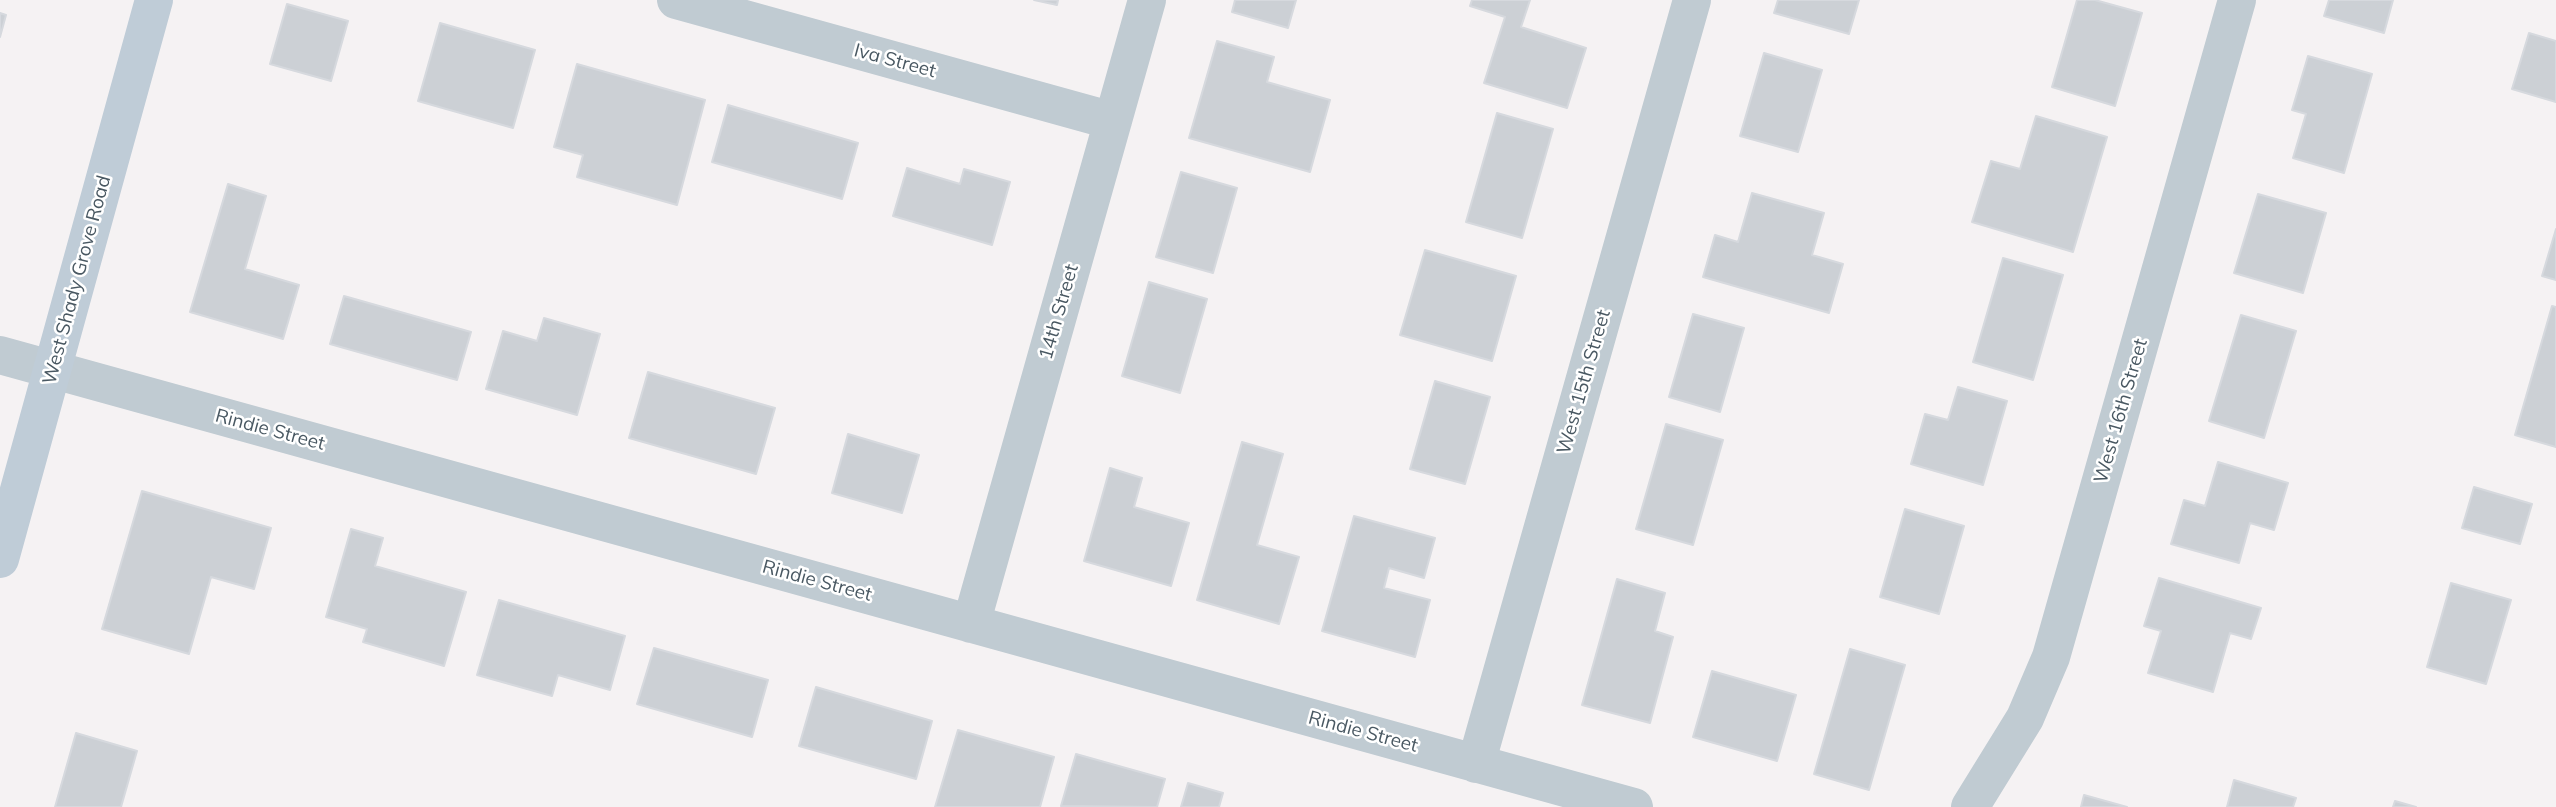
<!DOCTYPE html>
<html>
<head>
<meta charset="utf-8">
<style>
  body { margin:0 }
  canvas { display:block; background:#f5f2f3 }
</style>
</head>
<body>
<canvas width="2556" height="807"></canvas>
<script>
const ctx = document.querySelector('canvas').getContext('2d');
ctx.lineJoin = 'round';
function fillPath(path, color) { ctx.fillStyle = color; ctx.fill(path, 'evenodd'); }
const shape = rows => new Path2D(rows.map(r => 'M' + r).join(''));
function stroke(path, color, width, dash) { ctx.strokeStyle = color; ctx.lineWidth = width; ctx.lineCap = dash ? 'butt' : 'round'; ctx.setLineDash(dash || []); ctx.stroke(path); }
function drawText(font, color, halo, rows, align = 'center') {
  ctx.font = font + ' Mulish,sans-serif'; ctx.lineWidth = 5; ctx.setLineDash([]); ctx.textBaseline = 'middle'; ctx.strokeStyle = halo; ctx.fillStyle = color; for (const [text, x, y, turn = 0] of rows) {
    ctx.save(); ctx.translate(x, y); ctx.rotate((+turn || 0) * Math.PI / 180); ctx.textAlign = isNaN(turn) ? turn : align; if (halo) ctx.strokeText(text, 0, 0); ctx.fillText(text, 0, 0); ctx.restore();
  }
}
const building = shape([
  [1034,0,1058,0,1057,5,1034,0],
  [1235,0,1296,0,1288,28,1232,12,1235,0],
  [1472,0,1530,0,1521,27,1586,48,1567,108,1484,83,1505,17,1470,6,1472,0],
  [1778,0,1859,0,1849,34,1774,13,1778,0],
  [2077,0,2095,0,2142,13,2115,106,2052,87,2077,0],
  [2329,0,2393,0,2384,33,2324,16,2329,0],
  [287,4,348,21,331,81,270,64,287,4],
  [0,13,6,15,0,37,0,13],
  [440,23,535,50,513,128,418,101,440,23],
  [2529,33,2556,41,2556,102,2512,89,2529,33],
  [1217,41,1274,57,1267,82,1330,100,1310,172,1189,138,1217,41],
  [1764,53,1822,70,1798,152,1740,136,1764,53],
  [2308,56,2372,74,2344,173,2293,158,2306,114,2292,110,2308,56],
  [577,64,705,100,677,205,577,177,583,155,554,147,577,64],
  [728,105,858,143,842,199,712,162,728,105],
  [1497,113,1553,129,1522,238,1466,222,1497,113],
  [2036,116,2107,137,2073,252,1972,222,1991,161,2020,169,2036,116],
  [907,168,960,184,964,169,1010,182,992,245,893,216,907,168],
  [1181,172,1237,188,1213,273,1156,257,1181,172],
  [228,184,266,196,245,269,299,285,283,339,190,312,228,184],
  [1752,193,1824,213,1812,255,1843,264,1829,313,1703,277,1715,235,1738,242,1752,193],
  [2258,194,2326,213,2303,293,2234,273,2258,194],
  [2556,229,2556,280,2542,276,2556,229],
  [1425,250,1516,276,1492,361,1400,335,1425,250],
  [2003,258,2063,275,2033,380,1973,362,2003,258],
  [1149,282,1207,299,1180,393,1122,376,1149,282],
  [344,296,471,332,457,380,330,344,344,296],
  [2552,306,2556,307,2556,447,2515,435,2552,306],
  [1693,314,1744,328,1720,412,1669,397,1693,314],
  [2241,315,2296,331,2264,438,2209,421,2241,315],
  [544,318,600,334,577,415,486,389,503,331,537,341,544,318],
  [648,372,775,408,756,474,629,438,648,372],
  [1435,381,1490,397,1465,484,1410,469,1435,381],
  [1958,387,2007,401,1983,485,1911,464,1925,414,1948,420,1958,387],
  [1666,424,1723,440,1693,545,1636,529,1666,424],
  [848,434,919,455,902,513,832,493,848,434],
  [1242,442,1283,454,1257,545,1299,557,1279,624,1197,600,1242,442],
  [2218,462,2288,483,2274,530,2250,523,2239,563,2171,544,2184,500,2205,506,2218,462],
  [1110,468,1142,478,1134,507,1189,523,1171,586,1084,561,1110,468],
  [2474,487,2532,504,2520,544,2462,528,2474,487],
  [142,491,271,528,254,589,211,577,189,654,102,629,142,491],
  [1905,509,1964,526,1939,614,1880,597,1905,509],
  [1354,516,1435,538,1424,578,1389,568,1384,588,1430,600,1415,657,1322,631,1354,516],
  [351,529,383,538,375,566,466,592,444,666,363,642,367,629,326,617,351,529],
  [2159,578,2261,608,2251,639,2230,633,2213,692,2148,673,2161,631,2144,626,2159,578],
  [1617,579,1665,593,1655,631,1673,637,1650,723,1582,705,1617,579],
  [2451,583,2511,600,2486,684,2427,667,2451,583],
  [499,600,625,636,610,690,558,675,552,696,477,675,499,600],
  [654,648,768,680,752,737,637,704,654,648],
  [1850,649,1905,665,1869,790,1814,774,1850,649],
  [1712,671,1796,695,1777,761,1693,737,1712,671],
  [816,687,932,721,916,779,799,746,816,687],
  [958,730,1054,757,1040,807,935,807,958,730],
  [76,733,137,751,121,807,55,807,76,733],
  [1076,754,1165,779,1157,807,1061,806,1076,754],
  [2234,780,2296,798,2293,807,2227,807,2234,780],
  [1188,783,1223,793,1219,807,1181,807,1188,783],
  [2084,795,2127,807,2081,807,2084,795],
  [2395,801,2416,807,2393,807,2395,801]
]);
const street = shape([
  [676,0,1113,121],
  [0,355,1634,807],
  [971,624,1147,0],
  [1476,764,1692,0],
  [1970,807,2025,718,2051,657,2237,0]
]);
const secondary = shape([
  [0,559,154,0]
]);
const streetNames = [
  ["Iva Street",895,61,15],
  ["West Shady Grove Road",77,280,-75],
  ["14th Street",1059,312,-74],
  ["West 15th Street",1584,382,-74],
  ["West 16th Street",2121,411,-74],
  ["Rindie Street",270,430,15],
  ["Rindie Street",817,581,15],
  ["Rindie Street",1363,732,15]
];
fillPath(building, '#ccd0d5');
stroke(building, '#d6d9de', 2);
stroke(street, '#c0cbd2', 38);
stroke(secondary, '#bfccd7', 38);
drawText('19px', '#495862', '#fff', streetNames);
</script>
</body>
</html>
